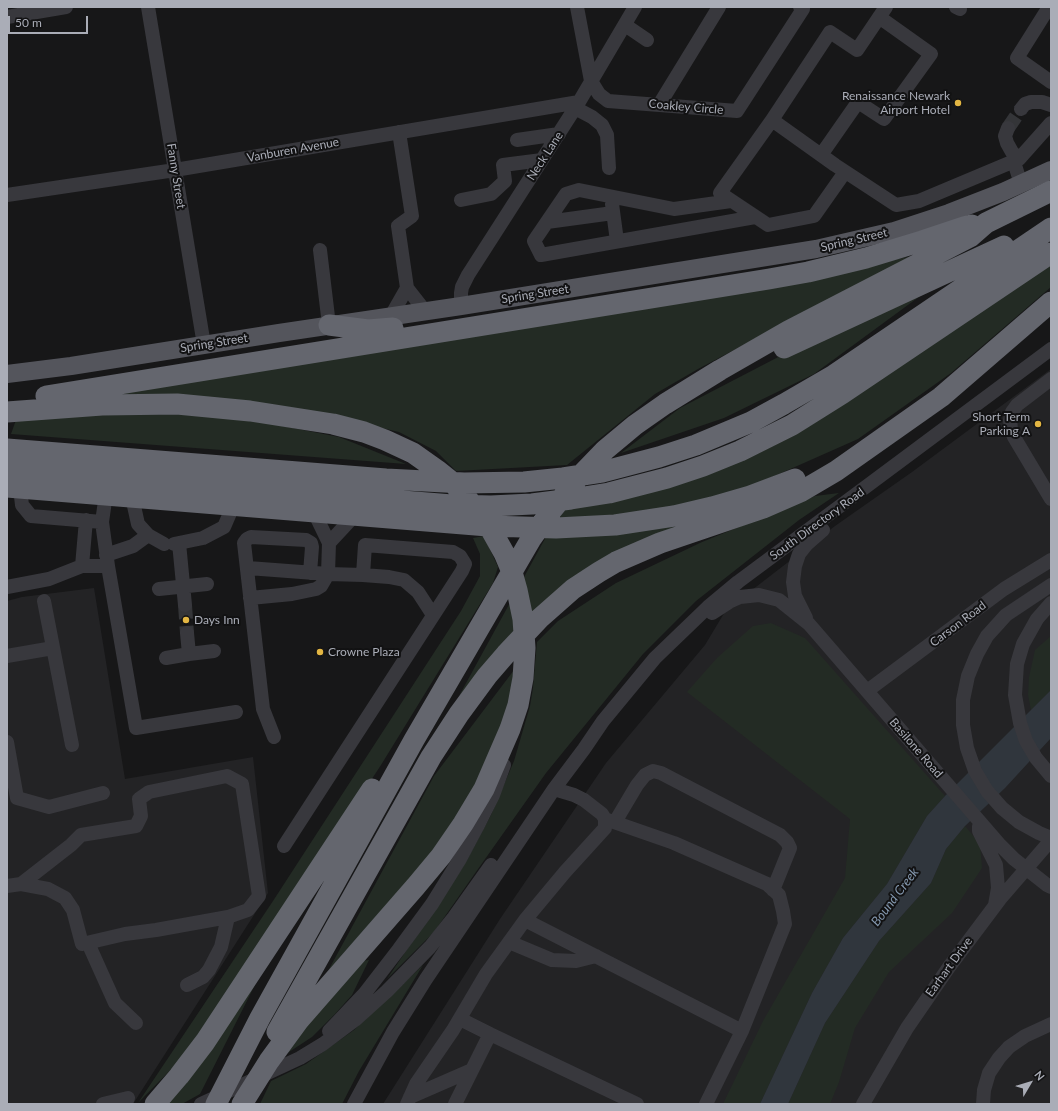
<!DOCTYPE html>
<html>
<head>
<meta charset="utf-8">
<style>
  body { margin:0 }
  #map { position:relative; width:1058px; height:1111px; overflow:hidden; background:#171718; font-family:Lato,sans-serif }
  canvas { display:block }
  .frame { position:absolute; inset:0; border:8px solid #aaadb7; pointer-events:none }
  .north { position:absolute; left:1010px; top:1063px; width:40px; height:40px; -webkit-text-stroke:3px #121213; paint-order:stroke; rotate:52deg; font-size:11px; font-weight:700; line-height:16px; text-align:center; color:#aaadb7 }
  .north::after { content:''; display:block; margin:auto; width:14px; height:18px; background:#aaadb7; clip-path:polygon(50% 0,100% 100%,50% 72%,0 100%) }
  .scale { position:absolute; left:8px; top:16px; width:80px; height:18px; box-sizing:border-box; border:2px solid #aaadb7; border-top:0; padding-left:5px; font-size:12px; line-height:14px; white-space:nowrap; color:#aaadb7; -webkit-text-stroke:3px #121213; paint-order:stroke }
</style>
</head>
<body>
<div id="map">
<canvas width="1058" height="1111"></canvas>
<div class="frame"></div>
<div class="north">N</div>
<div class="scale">50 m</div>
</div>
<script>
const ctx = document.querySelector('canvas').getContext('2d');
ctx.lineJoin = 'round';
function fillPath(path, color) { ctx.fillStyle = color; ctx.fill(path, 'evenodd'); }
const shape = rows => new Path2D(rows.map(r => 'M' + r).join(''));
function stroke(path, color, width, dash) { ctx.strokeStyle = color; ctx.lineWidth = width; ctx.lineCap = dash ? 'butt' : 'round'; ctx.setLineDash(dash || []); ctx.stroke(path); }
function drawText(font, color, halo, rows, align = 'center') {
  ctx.font = font + ' Lato,sans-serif'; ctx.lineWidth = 4; ctx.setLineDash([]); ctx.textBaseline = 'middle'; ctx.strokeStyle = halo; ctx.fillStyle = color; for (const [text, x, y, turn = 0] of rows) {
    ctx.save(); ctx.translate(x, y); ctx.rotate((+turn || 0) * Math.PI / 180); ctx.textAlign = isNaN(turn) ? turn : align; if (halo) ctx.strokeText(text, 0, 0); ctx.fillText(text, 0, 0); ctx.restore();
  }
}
const built = shape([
  [1051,369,1051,1104,383,1104,500,919,606,763,705,645,726,610,835,526,912,472],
  [94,588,125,779,253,757,268,893,133,1104,7,1104,7,601,22,597]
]);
const green = shape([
  [912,256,698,369,655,394,567,465,456,471,436,451,399,432,321,414,144,394,76,398,746,291],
  [1051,262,1051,287,951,373,858,439,743,490,655,513,558,520,568,505,729,464],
  [927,291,814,374,724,418,621,453,680,408,786,353],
  [211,412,339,437,406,464,11,434,17,417],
  [839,493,799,520,696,601,643,654,546,773,478,869,434,932,387,979,463,867,491,815,514,761,530,706,533,688,537,642,558,621,616,583,702,542,815,496],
  [694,521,512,634,459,696,547,535],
  [484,536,498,567,493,583,381,765,249,967,191,1049,138,1103,273,901,461,611,480,576,480,554,473,538],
  [771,623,805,638,945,796,927,816,887,884,843,938,812,993,760,1104,723,1104,763,1021,845,878,850,819,687,692,717,658,753,626],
  [1051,636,1051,690,1031,710,1028,695,1029,677,1035,650],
  [514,670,510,700,497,746,465,807,434,851,328,971,434,776],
  [965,826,980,844,982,868,952,913,889,972,855,1028,839,1082,830,1104,788,1104,825,1023,879,941,931,883,946,849],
  [369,960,352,995,335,1014,312,1037,286,1054,307,1022,361,961],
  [423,965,359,1071,342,1104,260,1104,271,1081,306,1064,354,1030],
  [260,975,200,1094,182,1104,164,1104]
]);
const water = shape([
  [1051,690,1051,738,1005,788,965,826,946,849,931,883,879,941,825,1023,788,1104,760,1104,812,993,843,938,887,884,927,816,945,796]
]);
const minorTunnel = shape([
  [1008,128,1021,109],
  [185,605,187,633]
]);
const minor = shape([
  [148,7,204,345],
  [577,7,591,81,599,94,608,101,737,111,803,9,800,7],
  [886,7,857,50,830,32,772,120,835,165,896,205,919,201,1019,159,1051,123],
  [956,7,960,9],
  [1049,7,1017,58,1051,82],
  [7,17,66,7],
  [625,25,647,40],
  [659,105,719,7],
  [575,108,592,117,602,125,607,135,609,168],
  [1021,109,1025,104,1031,102,1042,102,1051,105],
  [772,120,720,193,768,225,814,216,845,172],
  [1008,128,1005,136,1007,143,1012,152,1019,159],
  [399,132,412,216,398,226,407,288],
  [517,140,559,134],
  [821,155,858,102,884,119,931,54,879,17],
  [1014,162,1021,184],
  [7,195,175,170,579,102],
  [461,200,491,194,505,181,503,165,542,160],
  [731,201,674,209,579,190,566,194,534,241,541,255,755,217],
  [612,204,617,241],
  [547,222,613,213],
  [320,250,329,325],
  [461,306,461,293,462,287,468,275,579,102,635,7],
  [391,316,407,288,425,311],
  [1051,379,1017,405,1012,412,1010,420,1011,429,1014,437,1051,499],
  [20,488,22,505,31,516,102,522,106,494],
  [132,497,138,524,148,535,164,544],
  [314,512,329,543,355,515],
  [86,520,82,566,108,566,102,522],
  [179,543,185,605],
  [174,544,203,538,224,527,230,513,232,505],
  [106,555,133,546,148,535],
  [108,566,136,728,236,712],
  [248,568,328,574,321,586,316,589,292,594,250,598],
  [363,575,389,577,404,580,418,592,431,612,434,614],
  [1051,585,1006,615,987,636,977,654,968,676,963,700,963,725,967,748,975,771,987,791,1002,808,1019,822,1039,833,1051,838],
  [7,587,49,579,82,566],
  [159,589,207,584],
  [44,601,72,745],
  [1051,603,1037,619,1023,644,1017,664,1015,695,1020,723,1026,741,1036,758,1051,776],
  [712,613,729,602,740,597,759,595,779,600,809,624,1000,845,1014,859,1047,885,1051,887],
  [806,618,795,596,793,582,795,566,799,554,807,544,823,530],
  [187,633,189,654,214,651],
  [7,656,53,648],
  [166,658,189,654],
  [867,691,1004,589,1051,560],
  [274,737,263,709,244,543,247,539,251,537,306,540,311,543,312,547,310,573],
  [7,742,17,798,49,807,103,793],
  [615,822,637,785,645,775,653,771,661,773,780,835,787,842,790,848,773,890],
  [979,826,979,831,996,865,998,888,995,905],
  [284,846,462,571,465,564,460,556,453,552,365,545,363,575,328,574,329,543],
  [21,884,71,845,81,835,136,826,141,816,139,799,149,792,227,776,242,784,259,896,248,910,228,917],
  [7,886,21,884,48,889,65,898,73,910,82,944,125,934,156,930,228,917,221,947,209,970,203,977,187,985],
  [525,920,742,1031,785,924,783,911,779,895,767,884,674,843,605,819],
  [509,942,552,960,576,961,596,956],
  [88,943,115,1003,136,1023],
  [329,1031,365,993,399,949,432,904,460,859,477,827,493,795,504,765],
  [490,1034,637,1104],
  [410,1097,472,1070],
  [103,1104,128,1098,125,1104],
  [201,1104,300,1058,323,1044,355,1020,387,991,430,947,454,917,491,865],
  [354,1104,393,1032,426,979,554,789,584,749,603,721,655,658,708,607,738,582,1051,349],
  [407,1104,416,1084,453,1030,486,974,525,920,565,872,605,828,605,819,602,814,584,800,574,795,554,789],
  [455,1104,490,1034,460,1019],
  [706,1104,742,1031],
  [863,1104,907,1028,949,967,1000,899,1051,840],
  [983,1104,984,1090,989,1073,999,1058,1009,1047,1025,1036,1051,1024]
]);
const major = shape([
  [7,374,71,366,279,333,461,306,816,249,894,231,949,213,1003,192,1051,170]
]);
const highway = shape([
  [329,325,368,330,393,328],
  [784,348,1004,246],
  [46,396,769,279,808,272,866,258,922,241,964,227,972,225],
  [7,412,102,405,177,404,250,411,333,424,364,432,385,440,413,453,437,470,452,482,472,504,490,528,504,553,512,572,517,590,523,619,525,648,523,678,518,705,510,729,484,789,463,824,441,856,416,886,299,1020,269,1061,242,1104],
  [7,449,386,479,464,483,524,482,563,478,602,472,659,457,696,445,751,422,784,404,834,375,1051,228],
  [7,469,452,505,491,506,532,504,571,499,609,493,667,478,703,466,740,451,792,425,843,393,1051,253],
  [7,487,488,526,556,528,615,525,674,516,712,507,750,496,795,479],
  [277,1032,431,757,459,714,487,676,506,654,539,619,573,589,599,572,616,562,660,543,763,508,802,491,836,471,941,397,1051,302],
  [155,1104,179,1076,205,1042,372,789],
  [216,1104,260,1018,414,740,531,539,548,515,578,478,605,450,635,425,665,404,720,370,788,331,970,237,986,223,1051,191]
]);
const markers = [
  [958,103,4,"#e3b643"],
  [1038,424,4,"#e3b643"],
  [186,620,4,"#e3b643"],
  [320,652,4,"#e3b643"]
];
const poiNames = [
  ["Renaissance Newark",950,96],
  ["Airport Hotel",950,110],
  ["Short Term",1030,417],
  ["Parking A",1030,431],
  ["Days Inn",194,620,"left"],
  ["Crowne Plaza",328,652,"left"]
];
const streetNames = [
  ["Coakley Circle",686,107,5],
  ["Vanburen Avenue",293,150,-10],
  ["Neck Lane",545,156,-57],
  ["Fanny Street",176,176,81],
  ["Spring Street",854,240,-13],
  ["Spring Street",535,294,-9],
  ["Spring Street",214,343,-9],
  ["South Directory Road",817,524,-36],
  ["Carson Road",958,624,-37],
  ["Basilone Road",916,748,49],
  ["Earhart Drive",949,967,-54]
];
const waterNames = [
  ["Bound Creek",895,897,-53]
];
fillPath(built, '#232325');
fillPath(green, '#232b24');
fillPath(water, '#30363d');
stroke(minorTunnel, '#343538', 14, [14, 7]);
stroke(minor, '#38383d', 14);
stroke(major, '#54555c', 18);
stroke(highway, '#64666e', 21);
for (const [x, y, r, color] of markers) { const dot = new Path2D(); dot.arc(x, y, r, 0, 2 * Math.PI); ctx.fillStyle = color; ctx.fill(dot); stroke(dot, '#121213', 1.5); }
drawText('12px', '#aaadb7', '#121213', poiNames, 'right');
drawText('12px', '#aaadb7', '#121213', streetNames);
drawText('italic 13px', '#8498af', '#121213', waterNames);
</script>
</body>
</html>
